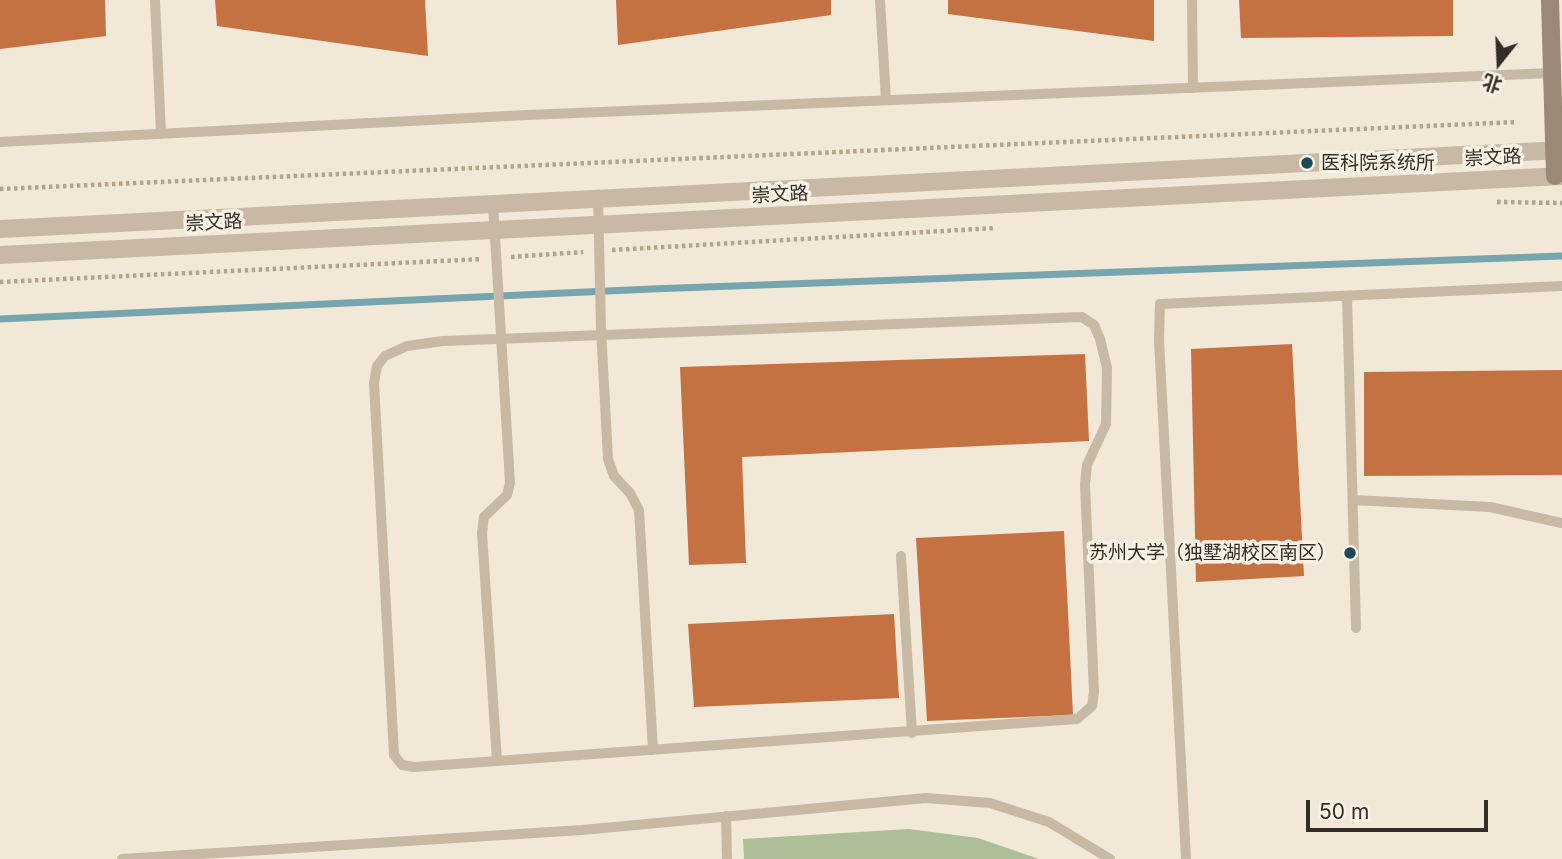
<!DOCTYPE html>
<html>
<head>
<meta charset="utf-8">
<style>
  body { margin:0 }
  #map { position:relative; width:1562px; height:859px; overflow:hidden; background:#f1e8d8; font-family:Inter,"Noto Sans SC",sans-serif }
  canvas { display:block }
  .north { position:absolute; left:1464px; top:28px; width:70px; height:70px; -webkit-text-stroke:5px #f9f2e4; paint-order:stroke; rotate:198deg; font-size:19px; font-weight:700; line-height:28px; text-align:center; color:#342c26 }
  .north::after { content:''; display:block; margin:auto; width:24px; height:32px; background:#342c26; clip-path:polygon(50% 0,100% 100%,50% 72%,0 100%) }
  .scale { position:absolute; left:1306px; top:800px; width:182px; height:32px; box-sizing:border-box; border:4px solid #342c26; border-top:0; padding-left:9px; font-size:21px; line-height:24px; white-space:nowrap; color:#342c26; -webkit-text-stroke:5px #f9f2e4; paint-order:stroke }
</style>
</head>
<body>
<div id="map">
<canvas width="1562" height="859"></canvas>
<div class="north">北</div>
<div class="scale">50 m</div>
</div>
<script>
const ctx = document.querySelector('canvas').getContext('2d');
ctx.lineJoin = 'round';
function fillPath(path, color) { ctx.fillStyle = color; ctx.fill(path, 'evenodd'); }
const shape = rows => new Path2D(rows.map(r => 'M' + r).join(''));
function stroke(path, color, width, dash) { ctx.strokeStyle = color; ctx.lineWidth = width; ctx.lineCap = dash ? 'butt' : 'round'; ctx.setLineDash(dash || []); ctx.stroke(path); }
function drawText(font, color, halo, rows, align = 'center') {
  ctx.font = font + ' Inter,"Noto Sans SC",sans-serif'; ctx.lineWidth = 7; ctx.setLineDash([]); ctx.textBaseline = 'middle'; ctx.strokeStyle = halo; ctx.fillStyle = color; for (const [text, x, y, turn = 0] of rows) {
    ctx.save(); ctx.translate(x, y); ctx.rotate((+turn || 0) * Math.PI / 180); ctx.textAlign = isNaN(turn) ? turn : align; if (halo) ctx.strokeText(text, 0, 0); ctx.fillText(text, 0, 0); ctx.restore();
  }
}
const green = shape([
  [909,829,978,838,1039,859,744,859,743,839]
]);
const stream = shape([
  [0,319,651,289,1562,256]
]);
const building = shape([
  [0,0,105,0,106,36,0,49],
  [215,0,425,0,428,56,217,26],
  [616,0,831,0,831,15,618,45],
  [948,0,1154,0,1154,41,948,14],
  [1239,0,1453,0,1453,36,1241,38],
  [1292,344,1304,576,1196,582,1191,349],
  [1085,354,1089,441,742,457,746,563,689,565,680,367],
  [1562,370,1562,475,1364,476,1364,372],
  [1064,531,1073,715,927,721,916,538],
  [894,614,899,698,694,707,688,624]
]);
const path = shape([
  [0,189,1517,122],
  [1497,202,1562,203],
  [612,250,995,228],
  [511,257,583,252],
  [0,282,482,259]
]);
const service = shape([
  [155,0,161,134],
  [880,0,886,100],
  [1192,0,1193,88],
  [0,142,527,115,1552,73],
  [598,199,601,329,608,459,614,476,630,493,639,510,653,750],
  [493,204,510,483,507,495,484,517,482,533,497,761],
  [1347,296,1356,628],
  [1082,317,1094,325,1100,339,1107,368,1106,424,1087,465,1085,484,1094,692,1092,706,1077,719,414,767,402,765,394,755,374,383,377,366,385,356,407,346,443,341,1082,317],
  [1353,500,1490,507,1562,523],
  [901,556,912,733],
  [726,816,727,859],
  [122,859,582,830,926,798,990,803,1049,822,1110,859],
  [1186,859,1159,340,1160,304,1562,286]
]);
const tertiary = shape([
  [0,229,1562,150],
  [0,255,1562,176]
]);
const secondary = shape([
  [1550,0,1555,176]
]);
const markers = [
  [1307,163,7,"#1c4a55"],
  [1350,553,7,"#1c4a55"]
];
const streetNames = [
  ["崇文路",1493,158,-3],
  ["崇文路",780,195,-3],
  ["崇文路",214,223,-3]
];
const poiNames = [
  ["医科院系统所",1321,163],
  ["苏州大学（独墅湖校区南区）",1336,553,"right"]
];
fillPath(green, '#adbf98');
stroke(stream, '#77a5ad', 7);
fillPath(building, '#c67141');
stroke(path, '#b4a38e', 4.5, [3.5, 3.5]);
stroke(service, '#c8b9a4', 10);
stroke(tertiary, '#c8b9a4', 18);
stroke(secondary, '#9c8876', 18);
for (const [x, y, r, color] of markers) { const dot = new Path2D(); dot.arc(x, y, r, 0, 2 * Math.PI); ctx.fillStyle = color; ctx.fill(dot); stroke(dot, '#f9f2e4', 2.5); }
drawText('19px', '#342c26', '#f9f2e4', streetNames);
drawText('19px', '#342c26', '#f9f2e4', poiNames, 'left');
</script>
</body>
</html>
